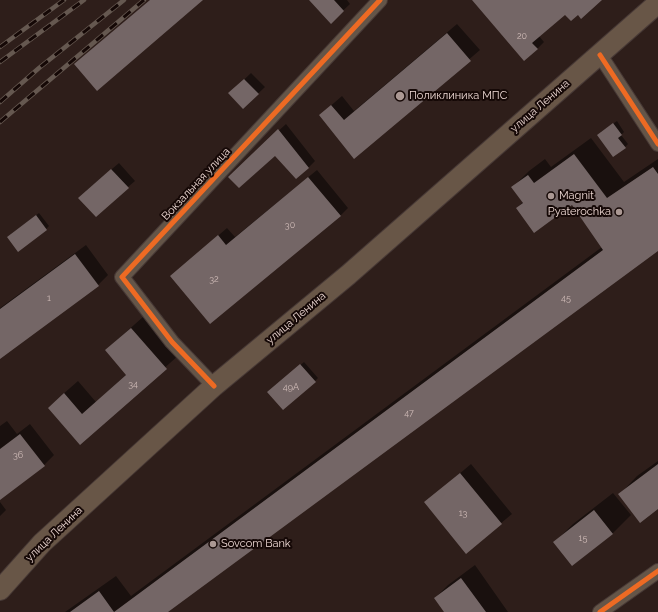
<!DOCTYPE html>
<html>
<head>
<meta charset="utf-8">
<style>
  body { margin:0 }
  canvas { display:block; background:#2e1e1a }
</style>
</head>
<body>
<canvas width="658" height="612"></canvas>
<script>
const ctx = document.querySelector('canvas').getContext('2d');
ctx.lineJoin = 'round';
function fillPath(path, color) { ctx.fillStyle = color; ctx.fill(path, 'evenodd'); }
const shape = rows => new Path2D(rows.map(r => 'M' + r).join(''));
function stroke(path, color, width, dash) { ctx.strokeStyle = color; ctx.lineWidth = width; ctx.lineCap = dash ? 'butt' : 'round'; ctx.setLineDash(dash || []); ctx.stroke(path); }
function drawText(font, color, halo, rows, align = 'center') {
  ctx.font = font + ' Raleway,sans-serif'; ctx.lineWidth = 4; ctx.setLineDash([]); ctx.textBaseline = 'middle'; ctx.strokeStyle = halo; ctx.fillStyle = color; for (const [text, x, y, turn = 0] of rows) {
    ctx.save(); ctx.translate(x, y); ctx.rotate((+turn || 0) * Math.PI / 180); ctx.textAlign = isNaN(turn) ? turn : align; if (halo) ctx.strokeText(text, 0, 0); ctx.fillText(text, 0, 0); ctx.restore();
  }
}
const shadow = shape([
  [311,0,347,0,350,4,331,22],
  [475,0,600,0,578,14,565,13,539,36,544,42,537,49],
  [457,24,480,50,354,158,320,115,342,96,354,111],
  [251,73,265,87,243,108,230,93],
  [617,121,624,132,621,135,628,144,625,147,601,132],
  [286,124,315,161,309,167,296,178,276,155,236,170],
  [591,138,624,182,658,159,658,250,167,612,65,612,116,576,131,596,602,247,572,204,517,208,523,202,513,187,529,171,545,159,551,167],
  [119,163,135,181,128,187,86,191],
  [317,170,348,208,340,216,171,276,227,228,235,237],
  [39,213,49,226,46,229,11,234],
  [86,245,108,275,98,285,0,358,0,308],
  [144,316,179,355,80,443,62,395,78,381,96,402,127,374,106,350],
  [304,362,318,378,315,381,272,389],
  [7,421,17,434,30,424,54,455,44,465,0,481,0,426],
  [658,461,658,508,620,494,637,476],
  [471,464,512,514,466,552,426,502],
  [613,493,631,515,613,533,573,565,555,542,573,524],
  [0,502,6,510,0,516],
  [475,565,508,612,446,612,435,598,448,585]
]);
const building = shape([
  [150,0,203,0,97,91,74,64],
  [309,0,334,0,344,11,331,24],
  [472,0,602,0,581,19,578,15,571,21,565,15,532,43,538,49,524,61],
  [447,33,471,61,354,159,319,115,331,105,344,120],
  [244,79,259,94,243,109,228,93],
  [613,123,622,135,618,138,626,148,613,157,597,135],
  [278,129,309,168,296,179,275,156,239,188,228,177],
  [574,154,607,198,653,167,658,174,658,251,168,612,70,612,99,591,114,612,603,250,572,205,534,233,516,208,523,203,511,187,528,175,534,183],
  [111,169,129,188,96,217,78,198],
  [308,177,341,216,210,324,170,276,218,235,226,245],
  [36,215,47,230,18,252,7,237],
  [75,254,99,286,0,359,0,309],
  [131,328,167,369,80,445,48,408,64,393,82,414,126,375,105,350],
  [300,364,316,382,283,410,267,392],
  [20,434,45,466,0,500,0,449],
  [658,464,658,509,640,523,618,494],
  [460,473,502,524,466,554,424,502],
  [594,510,613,534,572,566,553,542],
  [461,578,486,612,444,612,434,598]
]);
const minor = shape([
  [600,55,658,144],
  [214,386,172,342,122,277,380,0],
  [600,612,658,571]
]);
const secondary = shape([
  [0,590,42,543,214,386,348,275,658,3]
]);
const rail = shape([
  [0,47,64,0],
  [0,62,84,0],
  [0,102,39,68,124,0],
  [0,122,144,0]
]);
const cycleway = shape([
  [600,55,658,144],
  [214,386,172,342,122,277,380,0],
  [600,612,658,571]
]);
const markers = [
  [400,96,5,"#ab9893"],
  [551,196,4,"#ab9893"],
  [619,212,4,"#ab9893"],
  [213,544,4,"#ab9893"]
];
const numberNames = [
  ["20",522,36],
  ["30",290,225],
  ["32",214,279],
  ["1",49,298],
  ["45",566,298],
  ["34",133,384],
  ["49А",291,387],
  ["47",409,413],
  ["36",18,455],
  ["13",463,513],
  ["15",583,538]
];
const poiNames = [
  ["Поликлиника МПС",409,96],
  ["Magnit",559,196],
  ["Pyaterochka",611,212,"right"],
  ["Sovcom Bank",221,544]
];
const streetNames = [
  ["улица Ленина",540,106,-41],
  ["Вокзальная улица",196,184,-47],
  ["улица Ленина",296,318,-40],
  ["улица Ленина",54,534,-44]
];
fillPath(shadow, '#0007');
fillPath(building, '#746666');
stroke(minor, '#473936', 16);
stroke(secondary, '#473936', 22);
stroke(minor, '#645548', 14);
stroke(secondary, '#685647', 20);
stroke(rail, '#655850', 4.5);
stroke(rail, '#150806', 3, [9]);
stroke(cycleway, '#ed6a23', 5);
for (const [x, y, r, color] of markers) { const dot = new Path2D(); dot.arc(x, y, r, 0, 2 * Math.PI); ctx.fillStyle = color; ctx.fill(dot); stroke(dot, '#150806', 1.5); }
drawText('9px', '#d0bcb8', null, numberNames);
drawText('11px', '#eed9d4', '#150806', poiNames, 'left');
drawText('11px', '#eed9d4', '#150806', streetNames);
</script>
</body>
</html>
